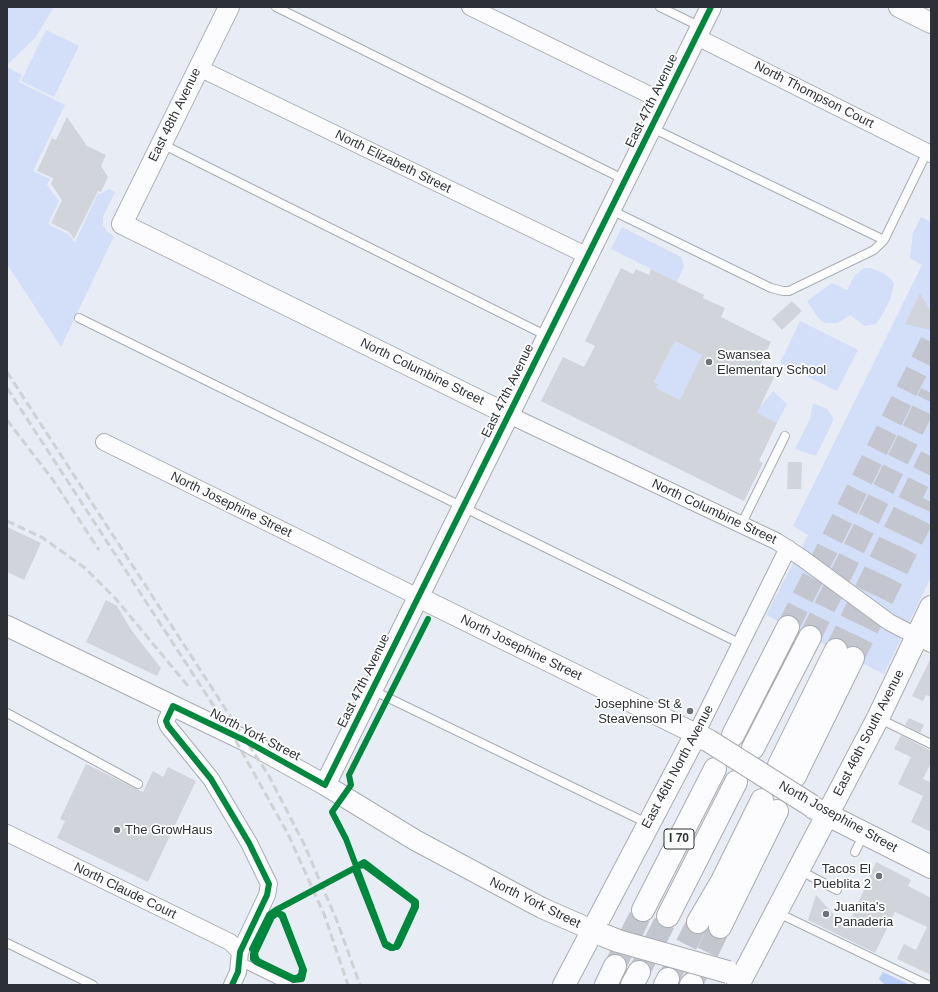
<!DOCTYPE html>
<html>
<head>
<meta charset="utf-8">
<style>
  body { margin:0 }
  #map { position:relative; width:938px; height:992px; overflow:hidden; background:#e8ecf5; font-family:Helvetica,sans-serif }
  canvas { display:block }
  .frame { position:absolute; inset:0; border:8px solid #2d3036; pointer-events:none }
</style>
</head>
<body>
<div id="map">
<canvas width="938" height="992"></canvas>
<div class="frame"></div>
</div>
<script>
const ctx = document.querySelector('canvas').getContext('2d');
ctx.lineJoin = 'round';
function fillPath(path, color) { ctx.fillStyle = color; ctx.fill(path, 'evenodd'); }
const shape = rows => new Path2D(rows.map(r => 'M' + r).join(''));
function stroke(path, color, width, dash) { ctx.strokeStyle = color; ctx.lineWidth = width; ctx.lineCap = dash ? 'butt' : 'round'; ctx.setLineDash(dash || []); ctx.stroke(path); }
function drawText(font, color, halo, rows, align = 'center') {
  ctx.font = font + ' Helvetica,sans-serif'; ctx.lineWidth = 3.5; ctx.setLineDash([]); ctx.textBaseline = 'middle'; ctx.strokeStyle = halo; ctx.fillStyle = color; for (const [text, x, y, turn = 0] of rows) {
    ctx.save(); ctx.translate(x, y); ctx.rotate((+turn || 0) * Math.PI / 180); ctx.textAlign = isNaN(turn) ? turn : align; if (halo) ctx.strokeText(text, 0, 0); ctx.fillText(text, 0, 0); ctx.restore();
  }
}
const green = shape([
  [7,7,54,7,35,38,7,65],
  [46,30,79,46,54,97,21,81],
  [7,67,22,75,19,82,65,105,33,171,50,179,47,185,59,201,48,224,68,234,75,242,98,193,100,194,109,189,115,192,103,217,103,225,107,232,114,236,61,347,7,264],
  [921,217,931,222,931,577,884,674,766,615,808,535,793,526,922,265,910,258,913,233],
  [622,227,681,257,684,266,677,282,611,249],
  [864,268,870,268,883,273,892,280,894,284,890,300,881,317,876,324,865,326,850,315,838,323,825,323,819,319,807,301,832,283,847,290,855,275],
  [800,321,858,350,837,391,780,363],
  [675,341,702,355,686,403,656,388,658,384,654,382],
  [773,391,787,404,777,423,753,411,761,406],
  [813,403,827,409,834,419,816,456,795,449,810,419]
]);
const water = shape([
  [883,972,910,985,885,985,879,979]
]);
const building = shape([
  [67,117,87,146,106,155,101,166,108,177,101,192,98,191,74,239,69,232,51,223,62,200,51,184,53,178,37,171,52,138,56,140],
  [621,268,633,274,636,269,649,275,651,269,677,282,704,295,703,298,725,308,721,317,771,342,758,369,774,377,757,413,777,423,759,461,763,463,744,501,541,401,563,357,584,367,595,346,585,341],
  [675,341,702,355,680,400,656,388,658,384,654,382],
  [920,293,931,312,931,330,905,324],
  [792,301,802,311,782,330,772,319],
  [788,462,802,462,801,489,787,489],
  [7,527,41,543,24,580,7,572],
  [106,600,117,606,132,631,161,668,157,676,86,642],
  [931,658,931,697,926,695,923,701,912,696],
  [909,718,924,725,920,733,905,725],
  [901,735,931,751,931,763,923,779,930,782,931,780,931,832,911,822,923,796,898,784,911,757,894,749],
  [86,764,143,792,153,771,163,777,168,767,196,781,148,882,57,838,65,821,60,819],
  [876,862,911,880,908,886,931,898,931,975,897,959,904,944,916,950,927,927,895,912,875,953,808,920,816,895,847,929]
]);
const motorwayTunnel = shape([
  [788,627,931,342],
  [810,637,931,393],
  [836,650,931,456],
  [853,658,931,502],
  [615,966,643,910],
  [639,972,668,916],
  [671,974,698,922],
  [693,982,720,927]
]);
const service = shape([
  [276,7,625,180],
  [660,7,701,27],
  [652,128,884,240],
  [162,144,547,336],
  [611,210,771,288,783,291,789,291,874,250,884,240,927,152],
  [79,318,741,644],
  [741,525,785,436],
  [372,690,649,824],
  [7,713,138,784],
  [880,719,931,744],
  [855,852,864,834],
  [799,870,837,890],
  [778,913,928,985],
  [7,943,93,985],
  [239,961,288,985]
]);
const minor = shape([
  [470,7,664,102],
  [697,37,931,154],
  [199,68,588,256],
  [509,415,776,541,802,558,889,622,931,644],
  [104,442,418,597],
  [173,706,166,721,168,726,211,779,249,843,269,884,267,895,240,952,238,972,232,985],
  [696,734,788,548],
  [7,833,230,942,240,952]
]);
const tertiary = shape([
  [229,7,122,224,509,415],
  [899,7,931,23],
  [418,597,696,734],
  [7,626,246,741,325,785,415,840,542,908,592,930],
  [325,785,711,7]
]);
const secondary = shape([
  [814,808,931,867],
  [564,985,696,734,709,741],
  [738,985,878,718,931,607]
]);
const motorway = shape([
  [733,735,788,627],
  [753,748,810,637],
  [779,765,836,650],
  [795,776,853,658],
  [643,910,715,769],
  [668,916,736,782],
  [698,922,722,881,762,800],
  [720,927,777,811],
  [606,985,615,966],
  [632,985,639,972],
  [665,985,668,979],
  [691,985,692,984]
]);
const rail = shape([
  [7,372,269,776,304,844,337,921,360,985],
  [7,388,232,734,288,834,324,914,348,985],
  [7,420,53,480,99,550],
  [7,521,43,538,85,568,115,598,188,686]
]);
const secondaryBridge = shape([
  [709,741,812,806],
  [603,935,618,941,728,972]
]);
const cycleway = shape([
  [252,949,269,915,273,912,275,912,277,913,280,914,281,916,282,917,302,968,301,975,297,978,293,978,258,961,256,958,255,953,272,917,276,914,281,914,283,915,304,970,302,979,294,980,256,962,253,959,253,954,271,915,273,912,276,910,351,870,359,866,364,865,414,902,414,907,396,946,395,947,393,948,391,948,385,945,356,872,355,870,357,866,364,862,416,902,416,907,399,944,397,947,395,947,393,948,385,943,346,839,332,812,351,785,349,775,428,619],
  [232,985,238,972,240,952,267,895,269,884,249,843,211,779,168,726,166,721,173,706,246,741,325,785,711,7]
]);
const markers = [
  [709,362,4,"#6e7279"],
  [690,711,4,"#6e7279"],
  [117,830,4,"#6e7279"],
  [879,876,4,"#6e7279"],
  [826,914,4,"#6e7279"]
];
const shields = [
  [679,839,30]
];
const shieldNames = [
  ["I 70",679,839]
];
const streetNames = [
  ["North Thompson Court",814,95,27],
  ["East 47th Avenue",652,101,-64],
  ["East 48th Avenue",175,115,-64],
  ["North Elizabeth Street",393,162,26],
  ["North Columbine Street",422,372,26],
  ["East 47th Avenue",508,391,-64],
  ["North Josephine Street",231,505,26],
  ["North Columbine Street",714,512,25],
  ["North Josephine Street",521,648,26],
  ["East 47th Avenue",364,681,-64],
  ["East 46th South Avenue",869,733,-63],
  ["North York Street",255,735,27],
  ["East 46th North Avenue",678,767,-62],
  ["North Josephine Street",838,817,29],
  ["North Claude Court",125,891,26],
  ["North York Street",535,903,26]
];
const poiNames = [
  ["Swansea",717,355],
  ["Elementary School",717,370],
  ["Josephine St &",682,704,"right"],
  ["Steavenson Pl",682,719,"right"],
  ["The GrowHaus",125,830],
  ["Tacos El",871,869,"right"],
  ["Pueblita 2",871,884,"right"],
  ["Juanita's",834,907],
  ["Panaderia",834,922]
];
fillPath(green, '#d3dff8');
fillPath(water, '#b9cef9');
fillPath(building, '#d1d4db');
stroke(motorwayTunnel, '#c3c6cf', 22, [22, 11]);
stroke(service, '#a9acb2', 10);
stroke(minor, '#a9acb2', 18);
stroke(tertiary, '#a9acb2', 22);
stroke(secondary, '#a9acb2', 24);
stroke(motorway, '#a9acb2', 24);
stroke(service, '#fcfcfe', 8);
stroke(minor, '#fcfcfe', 16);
stroke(tertiary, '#fcfcfe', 20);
stroke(secondary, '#fcfcfe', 22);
stroke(motorway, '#fcfcfe', 22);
stroke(rail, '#cfd1d3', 3, [8, 4]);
stroke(secondaryBridge, '#a9acb2', 24, []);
stroke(secondaryBridge, '#fcfcfe', 22);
stroke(cycleway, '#00873e', 6);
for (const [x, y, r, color] of markers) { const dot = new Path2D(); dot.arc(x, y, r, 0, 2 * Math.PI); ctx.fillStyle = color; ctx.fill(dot); stroke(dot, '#fff', 1.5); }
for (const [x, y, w] of shields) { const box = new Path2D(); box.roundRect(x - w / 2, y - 10, w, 20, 3); ctx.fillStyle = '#fff'; ctx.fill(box); stroke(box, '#2d3036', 1); }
drawText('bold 12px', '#2d3036', null, shieldNames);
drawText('13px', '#2d3036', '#fff', streetNames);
drawText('13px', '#2d3036', '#fff', poiNames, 'left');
</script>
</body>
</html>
